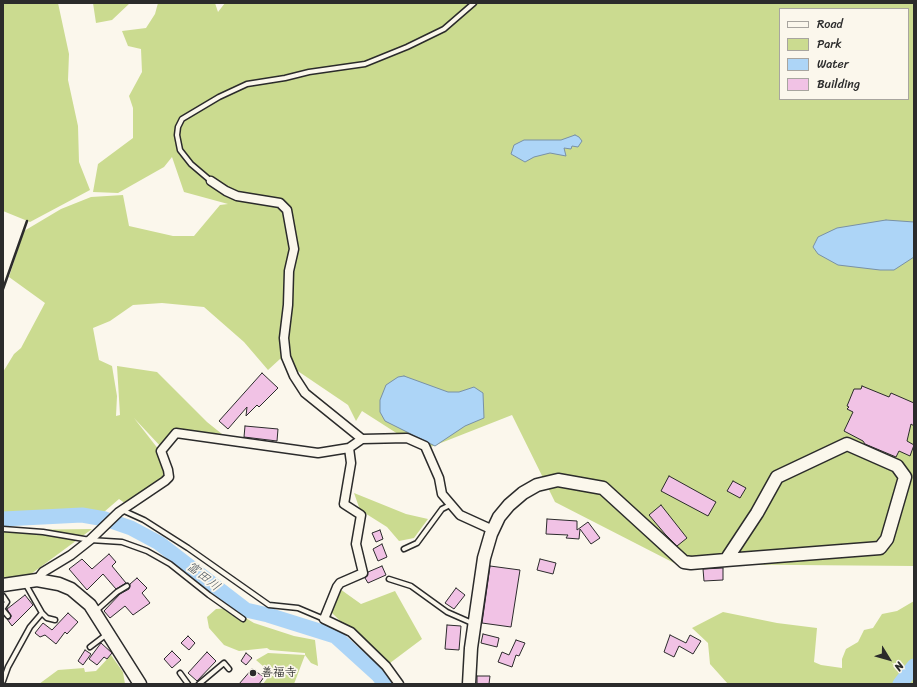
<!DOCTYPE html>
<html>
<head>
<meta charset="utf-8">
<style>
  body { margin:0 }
  #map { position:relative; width:917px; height:687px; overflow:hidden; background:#fbf7ec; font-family:Sriracha,sans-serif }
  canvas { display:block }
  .frame { position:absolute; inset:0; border:4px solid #2b2b2b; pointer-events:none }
  .legend { position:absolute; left:779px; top:8px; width:130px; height:92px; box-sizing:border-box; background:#fbf7ec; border:1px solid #a8a59f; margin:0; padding:5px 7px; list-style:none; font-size:12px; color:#2b2b2b }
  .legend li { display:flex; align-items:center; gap:8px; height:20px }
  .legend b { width:20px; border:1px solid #a8a59f }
  .north { position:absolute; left:869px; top:639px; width:40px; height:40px; -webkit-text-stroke:3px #fbf7ec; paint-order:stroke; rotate:127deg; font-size:11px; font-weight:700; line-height:16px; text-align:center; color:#2b2b2b }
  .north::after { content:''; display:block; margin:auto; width:14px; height:18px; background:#2b2b2b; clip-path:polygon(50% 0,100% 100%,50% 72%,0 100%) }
</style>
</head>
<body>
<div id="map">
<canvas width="917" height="687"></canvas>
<div class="frame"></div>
<ul class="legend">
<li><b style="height:5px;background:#fbf7ec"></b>Road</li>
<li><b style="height:11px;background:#cbdb90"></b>Park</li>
<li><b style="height:11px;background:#add5f7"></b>Water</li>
<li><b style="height:11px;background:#f1c2e5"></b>Building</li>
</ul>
<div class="north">N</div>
</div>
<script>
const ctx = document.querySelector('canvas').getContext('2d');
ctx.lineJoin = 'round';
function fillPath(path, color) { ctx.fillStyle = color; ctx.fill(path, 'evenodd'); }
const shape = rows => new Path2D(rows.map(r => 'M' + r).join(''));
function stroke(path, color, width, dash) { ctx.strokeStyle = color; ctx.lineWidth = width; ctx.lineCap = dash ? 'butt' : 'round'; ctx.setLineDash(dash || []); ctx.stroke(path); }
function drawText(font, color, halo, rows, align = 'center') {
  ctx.font = font + ' Sriracha,"Klee One",sans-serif'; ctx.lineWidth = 3.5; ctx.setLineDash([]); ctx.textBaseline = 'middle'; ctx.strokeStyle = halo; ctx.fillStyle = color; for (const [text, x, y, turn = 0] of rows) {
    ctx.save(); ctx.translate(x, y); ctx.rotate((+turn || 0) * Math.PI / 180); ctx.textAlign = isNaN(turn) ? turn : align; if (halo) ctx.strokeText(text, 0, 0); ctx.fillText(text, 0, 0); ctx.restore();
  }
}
const green = shape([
  [3,3,58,3,69,54,68,80,78,126,79,162,90,190,30,222,3,211],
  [93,3,130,3,112,20,96,23],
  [158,3,215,3,218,12,225,3,914,3,914,566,676,564,555,502,512,415,423,450,362,411,356,421,348,405,280,359,268,370,244,342,204,307,162,303,133,305,110,321,93,328,99,360,112,366,117,396,116,416,120,415,117,366,157,372,207,422,222,434,184,430,169,440,162,448,134,418,159,450,167,466,161,480,126,504,119,499,104,512,58,511,39,517,3,516,3,372,14,354,21,348,45,303,9,277,24,231,61,209,91,197,123,195,129,226,173,236,194,236,220,205,228,204,184,192,172,157,164,167,118,193,93,192,98,164,133,138,133,108,129,96,142,72,141,49,128,46,122,31,146,28,155,14],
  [780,9,908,9,908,99,780,99],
  [354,493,406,514,428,519,414,538,399,541,387,527,360,510],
  [3,529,11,530,92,529,27,577,3,578],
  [340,589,361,604,395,591,422,639,386,666,331,612],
  [914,601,914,684,728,684,710,664,708,643,692,628,723,612,777,623,817,628,814,662,821,665,842,668,842,659,846,649,858,642,864,630,873,628,882,614,897,611],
  [229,608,254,623,294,636,315,640,318,666,311,663,305,655,294,684,263,684,271,673,256,660,268,653,305,655,305,653,270,650,267,648,239,651,224,645,209,628,207,617,216,609],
  [111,655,123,672,125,684,39,684,58,670,84,668,85,672,96,671]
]);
const water = shape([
  [575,135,579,137,582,141,578,147,572,146,571,149,564,148,566,156,550,153,534,157,525,162,511,154,514,145,524,140,561,140,575,135],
  [886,220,914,222,914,257,894,270,880,270,838,265,818,254,813,247,818,237,837,228,886,220],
  [404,376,448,392,459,392,474,387,483,393,484,418,465,426,435,446,385,421,380,412,380,400,386,385,398,377,404,376]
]);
const river = shape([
  [3,519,82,515,105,519,131,528,159,543,246,610,268,615,335,636,378,675,385,684],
  [900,684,914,666]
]);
const building = shape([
  [262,373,278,388,259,407,257,405,246,416,247,407,228,429,219,421,262,373],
  [862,386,889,397,891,393,914,403,914,426,911,424,907,441,914,445,910,456,899,451,896,457,865,444,863,441,844,431,853,412,847,409,849,407,847,406,854,389,861,389,862,386],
  [245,426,278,429,277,441,244,437,245,426],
  [669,476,716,502,708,516,661,491,669,476],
  [733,481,746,488,740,498,727,491,733,481],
  [661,505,687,538,677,546,665,534,649,515,661,505],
  [547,519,577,521,577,530,588,522,600,538,591,544,580,529,579,539,566,538,568,535,546,534,547,519],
  [380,530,383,539,376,542,372,533,380,530],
  [382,544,387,557,378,561,373,549,382,544],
  [109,554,116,562,112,566,126,583,116,589,103,574,87,590,69,569,82,559,92,569,109,554],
  [540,559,556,563,553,574,537,570,540,559],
  [382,566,386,575,368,583,365,578,368,572,382,566],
  [490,566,520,570,511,627,482,623,490,566],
  [723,568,723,580,704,581,703,569,723,568],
  [137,578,147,588,142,593,150,603,133,615,125,606,110,618,104,611,120,594,129,589,130,584,137,578],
  [456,588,465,595,454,609,445,603,456,588],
  [25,595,33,605,12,626,7,619,10,619,11,616,7,609,25,595],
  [68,613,78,622,67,634,65,632,56,644,45,635,40,637,35,633,43,623,52,630,68,613],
  [447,625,461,626,459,650,445,649,447,625],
  [483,634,499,638,497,647,481,643,483,634],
  [670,635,686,643,690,635,701,641,693,654,679,646,674,657,664,652,670,635],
  [188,636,195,643,189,650,181,643,188,636],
  [516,640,525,643,519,656,516,655,512,667,498,662,502,652,509,655,516,640],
  [101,643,112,653,107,659,104,657,97,665,89,659,101,643],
  [85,650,91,654,83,665,78,661,85,650],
  [172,651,181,660,172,668,164,659,172,651],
  [207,652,216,661,197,681,188,673,207,652],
  [246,653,252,658,246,665,241,661,246,653],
  [252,669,264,677,259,684,239,684,252,669],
  [477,676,490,676,489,684,477,684,477,676]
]);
const lane = shape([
  [211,181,191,164,180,150,177,135,178,127,182,119,219,97,247,84,285,78,309,72,365,64,407,47,444,29,474,3],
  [122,510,144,520,188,548,269,605,298,608,324,619],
  [3,529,43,532,90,540,122,542,147,551,170,564,209,595,243,619],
  [404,549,417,543,442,509,450,505],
  [389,579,411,586,447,612,472,623],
  [25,583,42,613,47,618,55,620],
  [3,596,7,602,3,608],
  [3,610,8,616],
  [96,611,117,592,127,586],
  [90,647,107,634],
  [180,673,188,684],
  [3,681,8,667,30,627,42,613],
  [199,684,224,663,229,669]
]);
const street = shape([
  [211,181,226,191,237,196,280,203,287,210,294,249,289,271,288,305,284,338,286,357,294,376,305,393,362,439],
  [349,448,351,463,344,504,361,515,356,544,363,573,340,583,337,587,324,619,351,632,386,666,399,684],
  [37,580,43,572,71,555,90,540,119,512,165,481,169,477,168,470,161,451,176,433,318,453,349,448,362,439,407,438,425,446,439,478,442,494,460,515,493,530]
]);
const secondary = shape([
  [3,585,37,580,59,584,71,589,90,605,140,684],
  [469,684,471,648,484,558,491,534,499,517,509,505,523,493,537,485,558,480,603,488,684,562,691,563,726,560,880,548,887,539,905,477,897,466,847,444,777,477,757,513,726,560]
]);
const rail = shape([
  [3,289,27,221]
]);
const markers = [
  [253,673,4,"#2b2b2b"]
];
const poiNames = [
  ["善福寺",261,673]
];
const waterNames = [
  ["富田川",203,577,38]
];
fillPath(green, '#cbdb90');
fillPath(water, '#add5f7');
stroke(water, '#7991a5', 1);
stroke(river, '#add5f7', 15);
fillPath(building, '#f1c2e5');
stroke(building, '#2b2b2b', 1);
stroke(lane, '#2b2b2b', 7);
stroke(street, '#2b2b2b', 11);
stroke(secondary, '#2b2b2b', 15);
stroke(lane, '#fbf7ec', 4);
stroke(street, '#fbf7ec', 8);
stroke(secondary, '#fbf7ec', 12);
stroke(rail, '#2b2b2b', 2.5);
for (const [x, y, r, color] of markers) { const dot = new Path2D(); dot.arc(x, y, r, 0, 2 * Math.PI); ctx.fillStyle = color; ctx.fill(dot); stroke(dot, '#fbf7ec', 1.5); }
drawText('bold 12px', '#2b2b2b', '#fbf7ec', poiNames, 'left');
drawText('italic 13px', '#4c565e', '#fbf7ec', waterNames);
</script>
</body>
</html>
